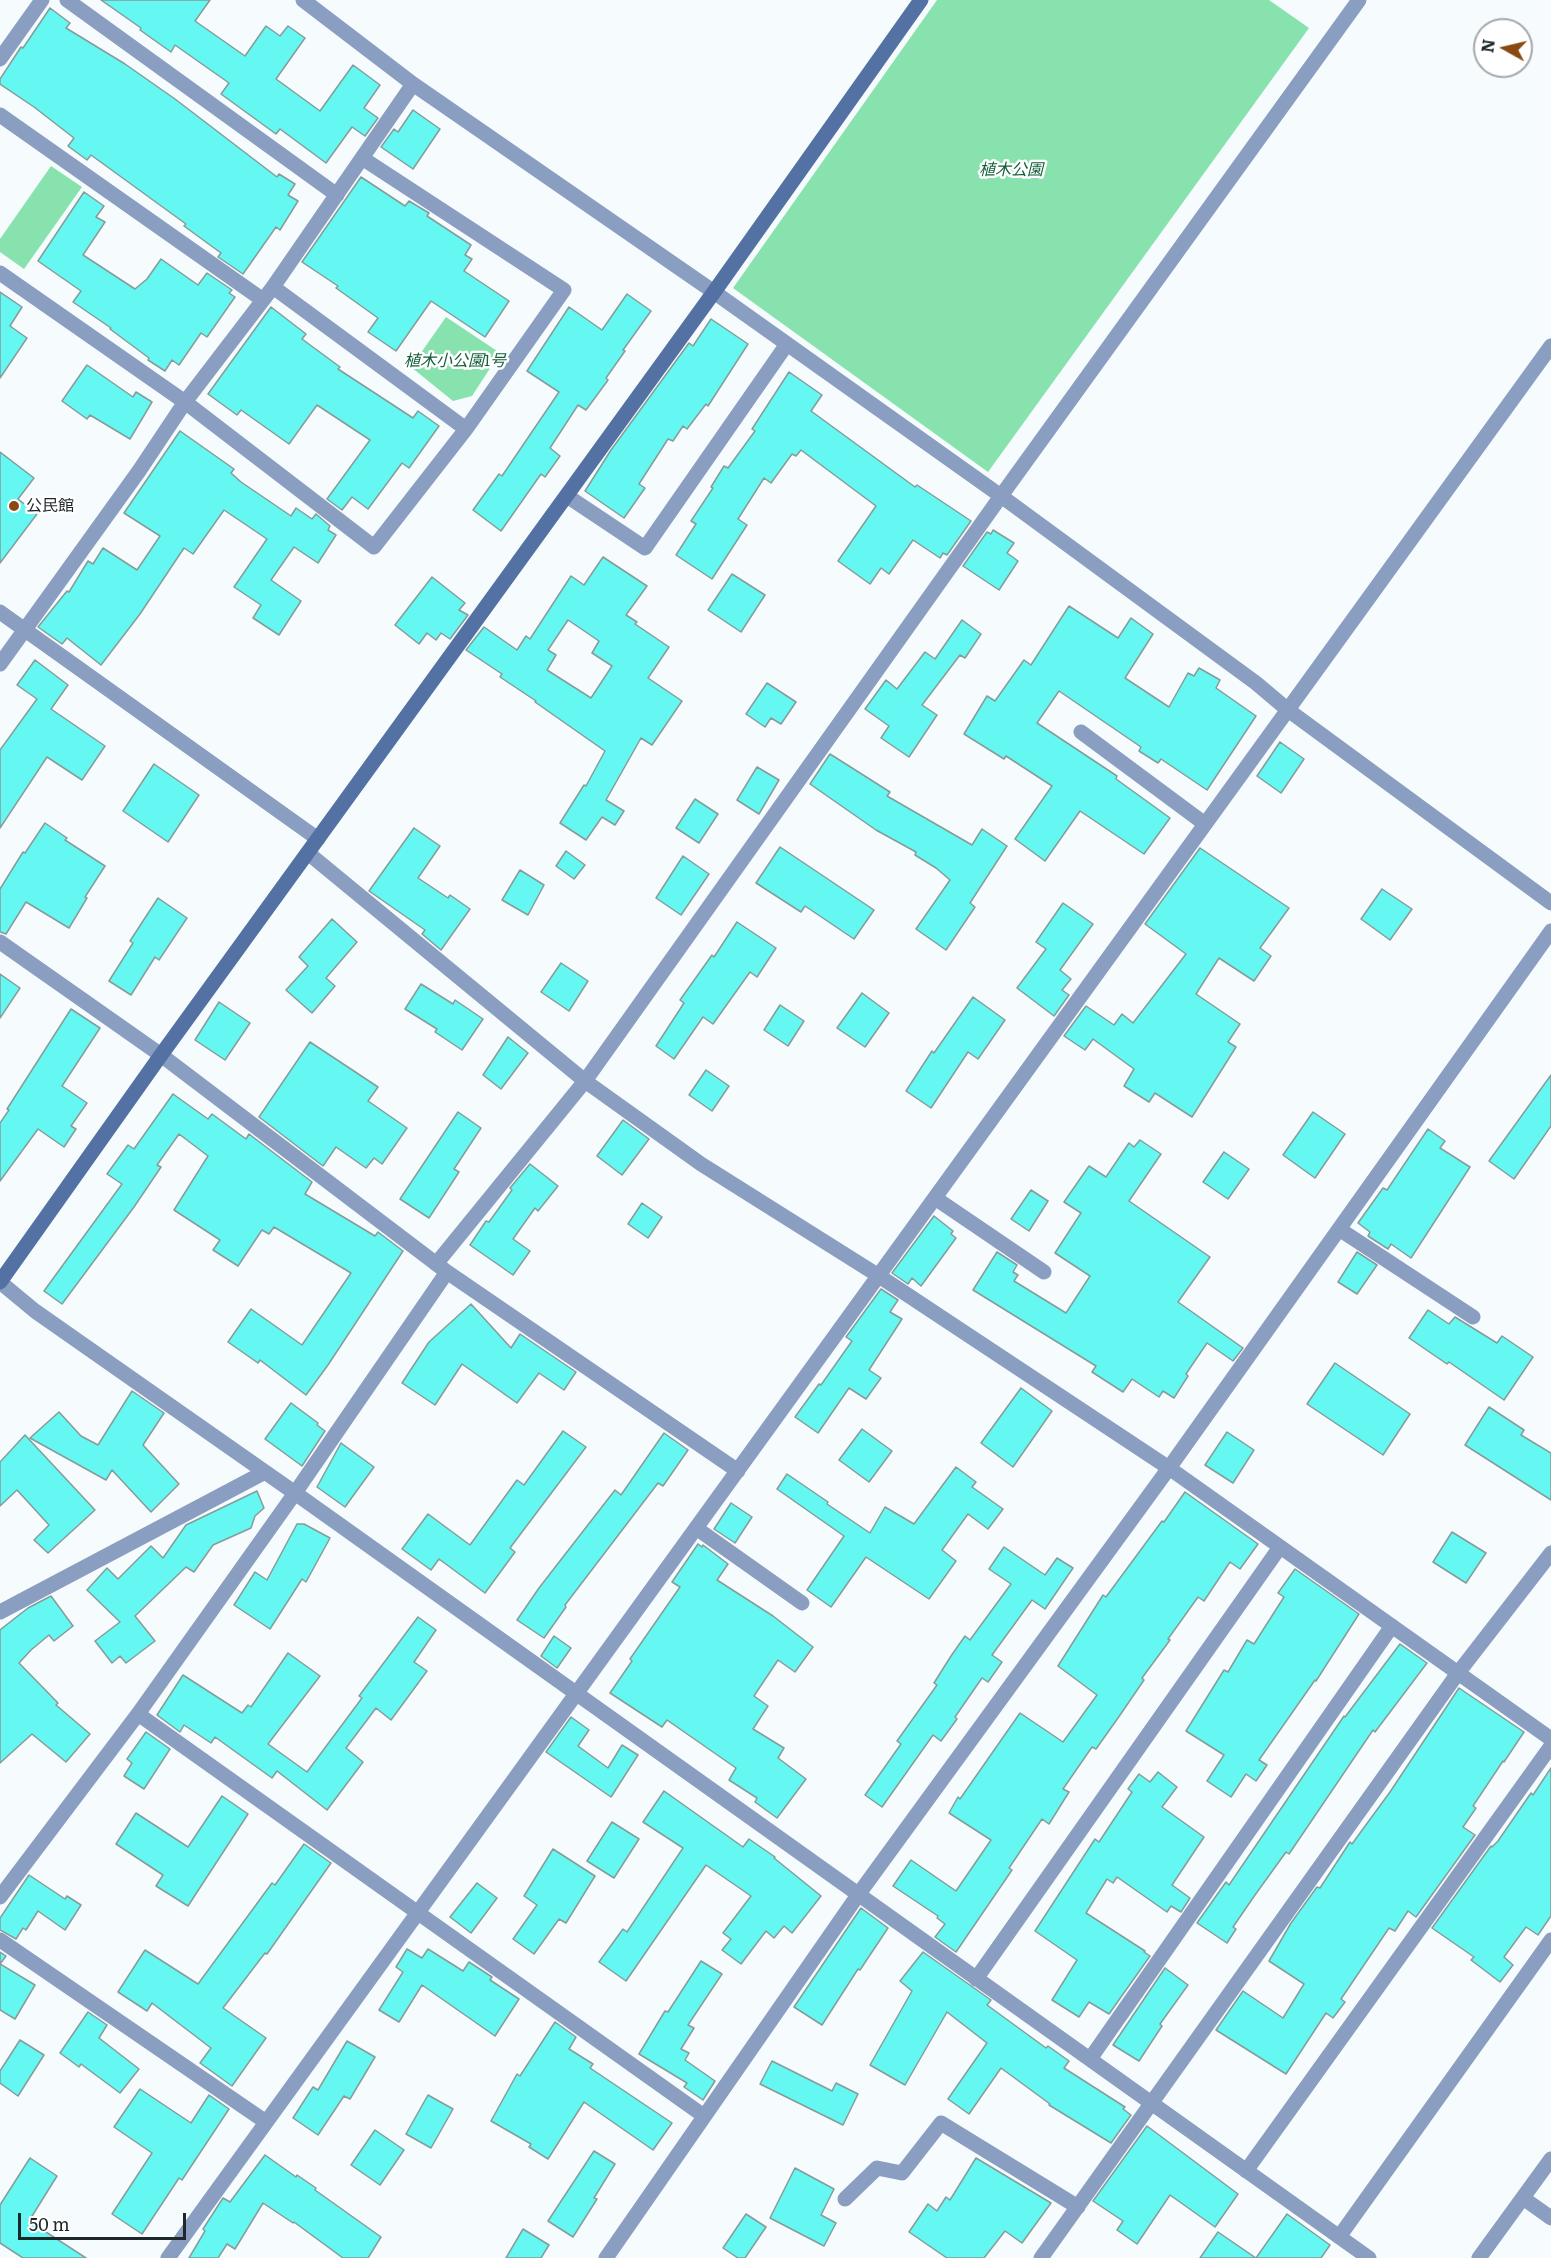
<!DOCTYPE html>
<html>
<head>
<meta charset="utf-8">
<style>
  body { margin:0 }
  #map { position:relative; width:1551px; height:2258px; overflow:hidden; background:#f6fbfd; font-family:Literata,serif }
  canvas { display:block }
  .north { position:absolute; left:1473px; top:18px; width:60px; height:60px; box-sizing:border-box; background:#fff; border:2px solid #a5a9aa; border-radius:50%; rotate:278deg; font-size:16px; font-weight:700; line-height:24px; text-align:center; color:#1e272a }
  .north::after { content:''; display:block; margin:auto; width:21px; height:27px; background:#8a4913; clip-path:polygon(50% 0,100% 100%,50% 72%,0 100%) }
  .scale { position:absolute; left:18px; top:2213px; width:168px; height:27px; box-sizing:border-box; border:3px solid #1e272a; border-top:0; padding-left:8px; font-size:18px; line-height:21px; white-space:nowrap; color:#1e272a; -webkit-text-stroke:4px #fff; paint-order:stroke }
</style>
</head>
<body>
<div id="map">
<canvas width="1551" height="2258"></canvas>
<div class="north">N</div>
<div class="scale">50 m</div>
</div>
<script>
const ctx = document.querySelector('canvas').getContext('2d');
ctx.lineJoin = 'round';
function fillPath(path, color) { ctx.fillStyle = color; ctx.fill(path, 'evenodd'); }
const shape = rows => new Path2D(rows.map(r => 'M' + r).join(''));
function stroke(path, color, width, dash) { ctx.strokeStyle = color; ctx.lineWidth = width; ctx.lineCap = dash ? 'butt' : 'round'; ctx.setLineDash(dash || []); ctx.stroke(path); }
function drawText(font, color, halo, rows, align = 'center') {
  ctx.font = font + ' Literata,"Noto Sans JP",serif'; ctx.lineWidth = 5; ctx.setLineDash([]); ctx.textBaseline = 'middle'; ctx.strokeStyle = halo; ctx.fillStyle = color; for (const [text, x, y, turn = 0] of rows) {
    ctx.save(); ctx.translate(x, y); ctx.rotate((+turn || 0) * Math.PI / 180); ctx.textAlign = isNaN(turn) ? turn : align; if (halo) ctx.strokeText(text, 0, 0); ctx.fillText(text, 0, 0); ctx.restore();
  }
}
const green = shape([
  [937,0,1269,0,1309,28,988,472,733,288],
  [51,166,82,187,24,269,0,252,0,239],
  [446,317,500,353,472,396,453,401,411,367]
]);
const building = shape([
  [101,0,210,0,195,21,245,56,266,26,280,36,288,26,305,38,276,79,320,111,353,65,380,85,364,108,378,118,365,136,352,127,326,163,280,129,276,134,221,94,229,83,175,45,171,52,140,30,141,28,101,0],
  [50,8,70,23,66,28,125,64,175,99,277,177,279,174,295,184,288,195,298,201,280,230,276,227,243,274,218,257,221,253,184,226,186,224,91,155,87,160,68,146,74,138,34,107,0,84,0,79,21,47,23,48,50,8],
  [413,110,440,129,413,169,381,147,394,129,398,132,413,110],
  [361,177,405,206,409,201,429,213,427,216,471,245,465,255,472,259,464,271,509,301,485,337,431,301,396,351,368,332,378,318,336,288,338,286,302,262,361,177],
  [84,192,104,206,96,217,105,222,83,255,135,289,147,279,161,259,198,285,207,273,232,290,229,293,235,297,207,337,201,333,179,365,172,360,165,371,148,360,149,358,110,329,111,328,73,302,81,291,38,261,84,192],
  [0,292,22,307,10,326,27,338,0,378,0,292],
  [627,294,651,311,623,350,625,351,606,378,608,380,586,410,578,405,550,448,560,456,545,477,541,474,501,531,473,510,499,474,502,476,559,392,527,371,569,307,602,330,627,294],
  [271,307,306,334,302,339,340,367,338,369,413,418,418,411,439,426,409,468,402,463,368,509,352,497,342,510,327,499,370,440,317,405,289,444,241,410,237,415,208,394,271,307],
  [711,319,748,344,708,406,706,404,687,429,683,426,673,441,668,439,639,484,645,488,624,518,585,491,611,450,689,343,693,346,711,319],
  [87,365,133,397,136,392,152,402,130,439,90,415,87,419,62,401,87,365],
  [789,372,822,395,811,411,915,487,917,485,971,521,947,555,943,553,940,558,913,540,889,574,881,568,870,584,838,561,876,506,801,450,796,456,792,454,771,483,764,478,738,519,747,525,712,579,676,555,696,524,691,521,713,488,711,487,724,466,728,468,755,431,752,429,789,372],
  [180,431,234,469,231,473,241,482,291,516,296,508,312,519,316,514,330,526,328,530,336,535,318,563,294,547,271,580,301,601,279,635,253,618,261,605,234,587,267,539,224,510,193,554,184,548,140,614,101,665,67,638,62,644,38,627,67,591,69,592,88,561,93,564,103,548,137,570,160,536,124,513,180,431],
  [0,452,34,478,18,499,37,514,0,563,0,452],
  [993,530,1014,543,1007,553,1018,561,999,590,963,566,987,532,991,534,993,530],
  [603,557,647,586,626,615,637,622,635,624,669,647,648,678,682,701,652,745,641,738,606,800,624,811,615,825,602,817,586,840,560,823,584,785,586,786,605,751,535,702,536,701,500,677,502,674,466,650,484,627,517,650,526,636,530,639,571,576,584,585,603,557],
  [568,620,599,641,592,653,612,666,591,698,547,670,556,655,548,650,568,620],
  [732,574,765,595,741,632,708,610,732,574],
  [432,577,465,603,459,610,468,615,450,639,441,633,436,640,427,633,419,644,395,625,432,577],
  [1069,606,1118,638,1131,618,1153,634,1125,678,1169,707,1188,673,1194,676,1199,668,1220,680,1216,688,1256,716,1207,790,1161,759,1158,763,1139,751,1141,747,1059,691,1037,723,1117,776,1116,779,1170,818,1144,854,1080,811,1045,861,1015,839,1052,786,1006,756,1004,759,964,734,987,696,995,701,1024,660,1031,665,1069,606],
  [962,620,981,634,965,658,960,655,922,705,937,715,909,757,881,738,889,726,865,709,886,680,897,689,925,652,935,659,962,620],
  [35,660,68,685,51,709,105,746,82,780,47,757,0,828,0,750,37,699,17,685,35,660],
  [767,683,796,702,781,724,771,718,765,727,746,714,767,683],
  [1280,742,1304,759,1281,793,1257,776,1280,742],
  [830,754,890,792,887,796,972,845,982,829,1007,846,970,903,975,907,946,950,916,929,950,880,936,868,915,855,916,852,876,830,810,784,830,754],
  [154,764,199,795,168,842,123,811,154,764],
  [757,767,779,780,759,814,737,800,757,767],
  [695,799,718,814,699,843,676,828,695,799],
  [45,823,67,838,65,840,105,866,85,897,87,898,69,928,26,902,6,934,0,932,0,889,23,852,25,853,45,823],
  [414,828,440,846,418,878,448,898,450,895,470,909,441,950,422,934,425,930,369,891,414,828],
  [780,847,874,910,854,939,805,906,801,912,756,883,780,847],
  [1200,848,1289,908,1260,948,1271,956,1254,981,1219,958,1196,994,1240,1024,1228,1042,1236,1047,1192,1117,1155,1093,1149,1102,1124,1086,1134,1069,1093,1039,1085,1050,1064,1036,1086,1006,1114,1025,1122,1014,1133,1023,1186,954,1145,924,1200,848],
  [566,851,585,865,574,879,556,866,566,851],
  [683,856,709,874,681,915,656,898,683,856],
  [520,870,544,885,528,915,502,900,520,870],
  [1382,889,1412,909,1390,940,1361,919,1382,889],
  [158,898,187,918,159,960,155,957,131,995,109,981,133,943,130,941,158,898],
  [1063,903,1093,924,1060,970,1071,979,1062,990,1069,995,1054,1016,1017,988,1046,949,1036,942,1063,903],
  [332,919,357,942,326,978,335,986,312,1013,286,990,308,966,299,957,332,919],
  [737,922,776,948,757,977,750,972,713,1024,703,1017,674,1059,656,1046,684,1003,680,1000,712,955,714,957,737,922],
  [561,963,588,981,569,1011,541,992,561,963],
  [0,974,20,988,0,1018,0,974],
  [421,984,453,1004,455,1000,483,1019,462,1050,435,1032,437,1029,405,1009,421,984],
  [862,993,889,1013,865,1047,837,1028,862,993],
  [973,997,1005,1020,978,1059,968,1052,931,1108,906,1091,932,1051,934,1053,973,997],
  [219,1002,250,1023,225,1060,195,1040,219,1002],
  [780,1005,804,1021,788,1046,764,1030,780,1005],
  [71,1009,100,1028,62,1086,87,1103,71,1126,76,1129,64,1147,38,1129,0,1181,0,1123,9,1110,7,1109,71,1009],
  [508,1037,528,1053,501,1089,483,1075,508,1037],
  [310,1042,378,1087,368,1101,407,1128,382,1164,374,1158,366,1168,336,1147,323,1166,259,1117,310,1042],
  [706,1070,729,1086,712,1111,689,1095,706,1070],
  [1551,1075,1551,1126,1514,1179,1489,1161,1551,1075],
  [173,1094,208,1119,212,1114,246,1139,249,1134,312,1182,305,1194,375,1236,378,1232,403,1251,328,1365,306,1395,260,1360,258,1363,228,1342,251,1309,302,1345,351,1273,274,1227,269,1234,262,1230,238,1266,213,1250,220,1240,174,1210,208,1156,179,1134,157,1165,161,1167,134,1207,62,1304,44,1291,122,1184,107,1174,128,1145,134,1149,173,1094],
  [458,1112,481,1128,454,1169,459,1172,429,1218,400,1199,458,1112],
  [1313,1112,1345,1134,1315,1178,1283,1155,1313,1112],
  [623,1120,649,1139,622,1175,597,1156,623,1120],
  [1428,1129,1445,1141,1440,1148,1470,1167,1411,1258,1391,1244,1388,1249,1368,1236,1370,1232,1358,1223,1383,1188,1387,1190,1428,1129],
  [1140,1140,1161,1154,1129,1201,1210,1257,1178,1302,1243,1348,1233,1361,1207,1343,1186,1374,1188,1376,1174,1398,1163,1391,1159,1397,1132,1379,1123,1392,1092,1372,1096,1366,973,1290,997,1252,1017,1265,1013,1272,1018,1275,1014,1281,1066,1313,1090,1276,1055,1253,1081,1213,1064,1202,1089,1166,1106,1177,1129,1143,1134,1147,1140,1140],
  [1224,1152,1249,1169,1228,1199,1203,1182,1224,1152],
  [530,1164,558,1186,538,1211,535,1208,513,1239,530,1251,513,1275,470,1245,486,1221,489,1222,512,1190,510,1188,530,1164],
  [1031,1190,1048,1201,1029,1231,1011,1219,1031,1190],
  [642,1203,662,1217,648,1238,628,1224,642,1203],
  [934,1216,953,1231,951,1234,956,1238,921,1286,912,1278,908,1284,892,1273,934,1216],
  [1357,1252,1377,1265,1357,1294,1338,1282,1357,1252],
  [881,1289,898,1300,890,1312,902,1319,869,1370,881,1378,866,1399,849,1388,818,1433,795,1417,819,1384,821,1385,852,1341,846,1337,881,1289],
  [471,1304,511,1348,520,1334,576,1372,564,1390,539,1373,517,1403,462,1364,435,1405,402,1383,429,1342,471,1304],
  [1428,1310,1449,1324,1455,1317,1497,1343,1502,1336,1533,1357,1504,1400,1449,1362,1447,1364,1409,1338,1428,1310],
  [1335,1363,1410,1414,1383,1455,1307,1404,1335,1363],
  [1021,1388,1052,1411,1013,1467,981,1443,1021,1388],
  [132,1391,164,1413,143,1445,179,1484,151,1512,112,1470,106,1480,30,1438,59,1412,81,1436,98,1445,132,1391],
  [291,1403,318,1423,317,1425,325,1431,302,1466,265,1439,291,1403],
  [1489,1407,1524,1430,1521,1435,1551,1453,1551,1500,1465,1445,1489,1407],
  [862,1429,892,1451,869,1482,839,1460,862,1429],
  [563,1431,586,1447,510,1548,515,1552,485,1593,439,1559,431,1570,402,1549,428,1514,470,1545,517,1480,524,1485,563,1431],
  [1227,1432,1254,1450,1233,1483,1205,1465,1227,1432],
  [664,1433,688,1450,663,1486,658,1483,565,1605,566,1607,544,1638,517,1620,539,1588,615,1490,621,1495,664,1433],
  [25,1435,95,1510,48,1553,34,1540,49,1525,17,1490,0,1506,0,1462,25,1435],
  [341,1443,374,1467,345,1507,317,1487,341,1443],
  [956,1467,976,1482,972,1487,1003,1509,988,1529,968,1514,942,1550,956,1561,929,1599,866,1557,831,1607,807,1590,844,1536,777,1489,787,1474,828,1502,827,1504,870,1533,885,1507,914,1524,956,1467],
  [257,1491,264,1508,255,1516,251,1528,213,1545,194,1572,186,1567,135,1616,155,1641,126,1663,120,1656,112,1663,95,1641,120,1622,87,1590,107,1568,118,1579,151,1546,163,1558,186,1525,257,1491],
  [1185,1492,1258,1544,1240,1569,1230,1562,1204,1601,1198,1597,1168,1639,1170,1640,1142,1678,1144,1680,1118,1718,1096,1749,1092,1747,1063,1789,1069,1792,1049,1824,1042,1819,1009,1868,1012,1870,956,1952,935,1937,945,1924,937,1918,938,1916,893,1886,911,1860,956,1891,991,1840,949,1813,958,1797,960,1799,1020,1713,1063,1742,1097,1695,1058,1666,1103,1595,1106,1597,1162,1521,1164,1522,1185,1492],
  [731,1503,752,1517,735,1543,714,1529,731,1503],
  [297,1524,304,1524,330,1538,306,1582,302,1579,270,1629,234,1605,255,1572,267,1580,297,1524],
  [1452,1532,1486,1553,1466,1583,1433,1562,1452,1532],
  [698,1544,702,1547,703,1545,728,1564,717,1580,773,1616,813,1647,795,1672,778,1660,754,1696,768,1706,753,1729,784,1748,778,1758,806,1779,777,1818,755,1802,757,1798,729,1780,736,1768,667,1720,662,1727,610,1693,632,1661,630,1659,680,1587,672,1582,698,1544],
  [1004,1547,1045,1575,1057,1558,1073,1568,1045,1609,1032,1600,992,1655,1002,1662,988,1682,982,1678,955,1717,957,1719,941,1741,933,1735,882,1807,865,1795,901,1744,897,1741,937,1685,934,1683,951,1656,965,1636,970,1640,1011,1584,989,1569,1004,1547],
  [1295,1569,1359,1614,1316,1681,1315,1680,1259,1760,1267,1765,1256,1781,1246,1774,1231,1797,1207,1781,1224,1755,1186,1731,1224,1670,1228,1672,1247,1640,1254,1644,1284,1597,1278,1593,1295,1569],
  [51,1596,73,1626,54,1641,49,1635,31,1650,19,1663,58,1703,56,1705,90,1734,66,1762,32,1734,0,1763,0,1630,28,1608,51,1596],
  [418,1617,436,1630,414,1662,427,1671,391,1720,376,1708,346,1748,363,1762,327,1810,277,1771,272,1778,215,1737,211,1743,184,1725,180,1732,157,1715,183,1675,242,1713,248,1705,251,1707,288,1653,320,1676,268,1744,307,1772,362,1698,359,1696,418,1617],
  [554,1636,571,1648,557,1668,541,1656,554,1636],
  [1400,1644,1427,1663,1375,1732,1373,1730,1289,1854,1286,1852,1255,1895,1233,1927,1236,1929,1227,1943,1197,1923,1226,1882,1229,1885,1344,1716,1345,1717,1400,1644],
  [1459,1688,1524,1732,1504,1762,1503,1761,1473,1806,1476,1808,1463,1827,1475,1835,1416,1917,1408,1911,1395,1931,1389,1928,1341,1999,1345,2002,1333,2018,1326,2013,1286,2074,1216,2030,1243,1991,1283,2018,1304,1984,1269,1961,1291,1923,1317,1887,1320,1888,1350,1842,1352,1844,1390,1792,1459,1688],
  [571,1717,589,1730,578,1746,608,1768,622,1745,638,1755,611,1797,546,1752,571,1717],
  [146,1732,170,1749,144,1789,124,1776,132,1763,127,1759,146,1732],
  [1551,1768,1551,1916,1538,1935,1526,1927,1504,1957,1513,1965,1500,1982,1471,1960,1474,1957,1432,1928,1491,1846,1492,1847,1498,1841,1531,1793,1533,1795,1551,1768],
  [1158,1772,1177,1787,1162,1807,1204,1837,1172,1885,1190,1898,1181,1912,1171,1906,1167,1912,1117,1877,1113,1883,1107,1879,1086,1913,1145,1951,1144,1952,1150,1956,1109,2014,1089,2002,1079,2017,1052,2000,1077,1960,1035,1931,1095,1839,1099,1842,1132,1792,1128,1789,1139,1774,1150,1782,1158,1772],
  [664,1791,743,1847,749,1839,775,1857,774,1858,821,1896,792,1933,784,1926,774,1938,766,1931,741,1964,722,1950,731,1939,723,1933,751,1896,706,1865,626,1981,599,1962,623,1929,627,1932,683,1848,643,1822,664,1791],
  [222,1796,248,1814,188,1906,156,1886,163,1875,116,1844,136,1813,188,1847,222,1796],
  [612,1822,639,1839,614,1878,587,1861,612,1822],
  [304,1844,331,1863,267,1954,265,1953,223,2008,266,2038,232,2086,200,2063,211,2048,152,2003,147,2011,118,1992,145,1950,198,1984,272,1883,275,1885,304,1844],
  [553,1849,595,1876,566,1923,559,1919,534,1954,513,1939,537,1905,524,1896,553,1849],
  [29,1875,65,1899,67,1896,81,1905,65,1930,38,1911,26,1930,23,1928,16,1939,0,1930,0,1918,29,1875],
  [477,1883,497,1898,471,1933,450,1917,477,1883],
  [861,1908,888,1928,860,1970,858,1969,822,2025,794,2007,861,1908],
  [407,1949,422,1958,428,1949,463,1971,469,1962,492,1977,490,1980,519,1999,495,2036,422,1985,399,2022,379,2010,403,1972,396,1967,407,1949],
  [0,1952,6,1956,0,1964,35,1985,15,2019,0,2010,0,1952],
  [923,1952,991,2000,987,2005,1046,2048,1048,2046,1069,2061,1064,2068,1125,2107,1123,2109,1131,2115,1111,2143,1049,2105,1050,2104,1001,2068,969,2114,948,2099,987,2043,947,2012,905,2085,870,2065,912,1991,900,1981,923,1952],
  [701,1961,722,1974,688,2025,694,2028,681,2049,689,2053,685,2060,715,2081,703,2100,684,2087,687,2083,639,2054,665,2011,668,2012,701,1961],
  [1165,1968,1188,1985,1160,2024,1162,2026,1139,2061,1113,2045,1165,1968],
  [88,2012,107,2025,99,2038,139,2069,120,2093,81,2064,79,2067,60,2053,88,2012],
  [555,2022,576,2037,569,2049,593,2064,590,2068,672,2123,653,2150,584,2102,548,2159,529,2147,531,2144,491,2121,517,2074,520,2076,555,2022],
  [20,2040,44,2055,18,2096,0,2083,0,2071,20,2040],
  [347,2041,375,2057,350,2099,344,2096,318,2135,293,2118,313,2087,318,2090,347,2041],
  [772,2061,832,2091,836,2083,858,2094,843,2125,760,2084,772,2061],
  [140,2089,191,2123,209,2095,229,2109,182,2180,179,2178,142,2234,112,2214,152,2153,114,2127,140,2089],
  [428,2095,453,2109,431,2148,406,2134,428,2095],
  [1147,2126,1238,2194,1215,2227,1170,2195,1137,2244,1117,2230,1123,2221,1093,2201,1147,2126],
  [375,2130,404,2150,380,2185,351,2165,375,2130],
  [594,2151,615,2164,594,2198,597,2199,573,2237,548,2221,594,2151],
  [265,2155,296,2177,297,2175,316,2188,315,2190,381,2237,368,2258,343,2258,294,2222,293,2223,263,2203,235,2249,227,2244,218,2258,189,2258,205,2231,203,2229,223,2198,230,2202,265,2155],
  [30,2158,57,2176,29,2221,86,2258,23,2258,0,2243,0,2205,30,2158],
  [976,2158,1051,2203,1022,2243,1005,2231,984,2258,947,2258,909,2232,928,2204,937,2211,946,2197,950,2200,976,2158],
  [795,2168,834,2189,821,2215,836,2223,824,2246,770,2218,795,2168],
  [746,2214,766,2227,745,2258,738,2258,723,2248,746,2214],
  [1287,2214,1330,2245,1321,2258,1256,2258,1287,2214],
  [523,2229,549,2245,541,2258,506,2258,523,2229],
  [1218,2232,1256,2258,1200,2258,1218,2232]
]);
const street = shape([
  [67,0,337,195],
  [303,0,413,84,714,292,1001,496,1256,683,1288,710,1551,903],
  [0,59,42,0],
  [0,115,263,300],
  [362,158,564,290,466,429],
  [0,273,185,402,374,547,466,429,273,287],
  [567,496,645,548,787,344],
  [0,612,318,839],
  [0,664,139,471,185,402,273,287,413,84],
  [1081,732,1205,824],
  [308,853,585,1081,701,1164,879,1276,1169,1468,1551,1739],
  [0,942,161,1055,447,1272,738,1471],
  [935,1198,1044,1272],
  [1339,1229,1473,1317],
  [436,1264,585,1081,1001,496,1359,0],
  [0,1282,35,1311,295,1493,1369,2258],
  [696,1528,802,1603],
  [0,1612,265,1472],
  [138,1714,704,2116],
  [0,1897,138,1714,295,1493,447,1272],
  [0,1940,266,2122],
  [976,1979,1280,1547],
  [1090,2059,1392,1626],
  [1246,2171,1551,1746],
  [1523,2198,1551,2218],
  [845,2199,877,2168,902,2173,941,2123,1078,2207],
  [1339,2237,1551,1940],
  [168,2258,1551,346],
  [606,2258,858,1895,1169,1468,1551,931],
  [1041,2258,1458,1673,1551,1553],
  [1479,2258,1551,2159]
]);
const secondary = shape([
  [0,1282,161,1055,714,292,921,0]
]);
const markers = [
  [14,506,6,"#8a4913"]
];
const parkNames = [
  ["植木公園",1011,170],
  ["植木小公園1号",455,361]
];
const poiNames = [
  ["公民館",26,506]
];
fillPath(green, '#87e2ad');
fillPath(building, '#65f8f2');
stroke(building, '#849c9a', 1.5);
stroke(street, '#899ec1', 15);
stroke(secondary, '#5372a3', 15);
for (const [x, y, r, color] of markers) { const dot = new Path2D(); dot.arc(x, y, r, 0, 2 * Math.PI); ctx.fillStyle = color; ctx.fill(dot); stroke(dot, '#fff', 2); }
drawText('italic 16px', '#15603c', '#fff', parkNames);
drawText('16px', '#1e272a', '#fff', poiNames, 'left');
</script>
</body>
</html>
